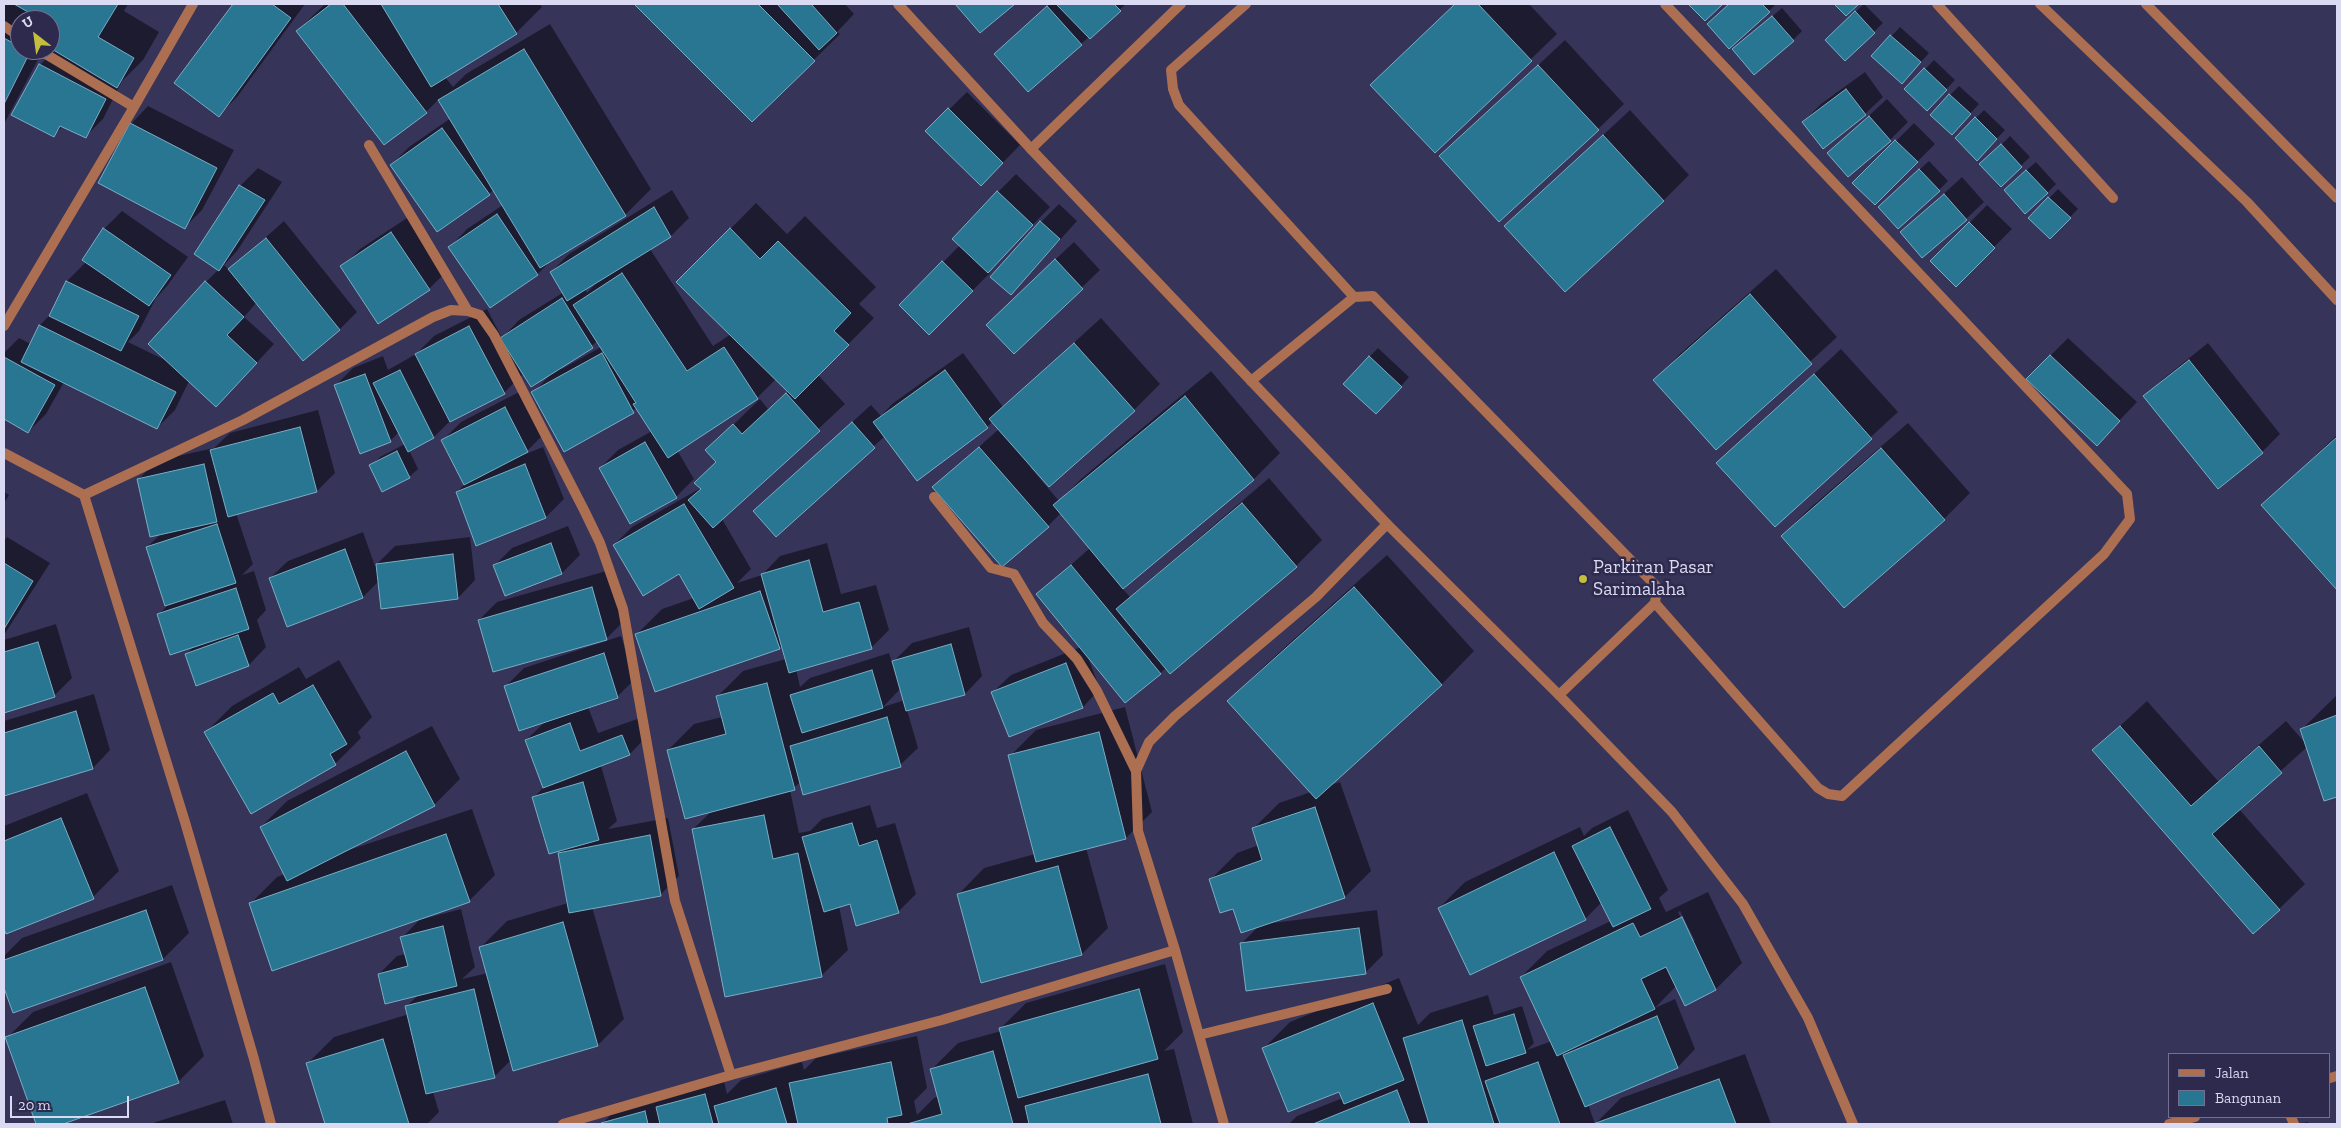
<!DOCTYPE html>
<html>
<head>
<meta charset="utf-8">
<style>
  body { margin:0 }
  #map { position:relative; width:2341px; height:1128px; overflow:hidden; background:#373459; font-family:"Zilla Slab",serif }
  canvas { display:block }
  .frame { position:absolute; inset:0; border:5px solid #dadaf2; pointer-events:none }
  .legend { position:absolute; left:2168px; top:1053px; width:162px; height:65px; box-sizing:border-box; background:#2d2a4e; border:1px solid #727090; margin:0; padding:6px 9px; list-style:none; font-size:15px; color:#dadaf2 }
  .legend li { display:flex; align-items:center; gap:10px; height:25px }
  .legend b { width:25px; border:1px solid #727090 }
  .north { position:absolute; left:10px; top:10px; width:50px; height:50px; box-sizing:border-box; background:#2d2a4e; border:1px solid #727090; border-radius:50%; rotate:330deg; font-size:14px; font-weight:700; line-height:20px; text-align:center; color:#dadaf2 }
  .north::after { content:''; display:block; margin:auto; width:18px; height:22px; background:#c4bd3e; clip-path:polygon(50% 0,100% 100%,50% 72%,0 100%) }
  .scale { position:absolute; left:10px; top:1096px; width:119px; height:22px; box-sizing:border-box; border:2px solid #dadaf2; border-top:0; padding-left:6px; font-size:15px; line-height:18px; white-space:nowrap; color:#dadaf2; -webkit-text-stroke:4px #2d2a4e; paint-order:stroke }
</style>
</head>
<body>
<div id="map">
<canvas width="2341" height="1128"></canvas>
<div class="frame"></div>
<ul class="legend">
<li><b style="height:6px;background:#ad6f51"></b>Jalan</li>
<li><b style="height:14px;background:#297692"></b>Bangunan</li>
</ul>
<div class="north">U</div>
<div class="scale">20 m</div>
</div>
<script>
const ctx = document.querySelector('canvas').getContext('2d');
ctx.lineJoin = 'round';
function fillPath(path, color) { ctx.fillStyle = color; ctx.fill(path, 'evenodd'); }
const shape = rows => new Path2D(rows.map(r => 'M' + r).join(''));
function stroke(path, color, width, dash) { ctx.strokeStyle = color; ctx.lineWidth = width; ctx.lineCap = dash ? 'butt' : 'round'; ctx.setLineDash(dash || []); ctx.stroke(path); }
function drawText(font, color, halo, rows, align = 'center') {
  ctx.font = font + ' "Zilla Slab",serif'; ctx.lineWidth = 5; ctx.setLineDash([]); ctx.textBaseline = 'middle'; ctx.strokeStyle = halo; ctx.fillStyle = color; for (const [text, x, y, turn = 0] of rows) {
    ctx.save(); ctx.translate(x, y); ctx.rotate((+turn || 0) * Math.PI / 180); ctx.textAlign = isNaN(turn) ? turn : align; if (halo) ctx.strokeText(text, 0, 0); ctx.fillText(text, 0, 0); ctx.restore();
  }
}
const shadow = shape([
  [5,4,128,4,124,11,159,32,143,60,122,81,103,119,85,137,63,126,54,135,40,65,55,50,50,47,50,20,20,20,20,50,43,50,4,124],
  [234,4,305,4,237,97,219,115,176,83],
  [325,4,540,4,542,7,516,33,445,77,453,87,466,74,550,24,651,189,625,215,553,258,538,274,490,307,450,247,467,229,503,205,494,189,489,194,391,165,409,147,451,118,439,99,426,112,384,144,297,31],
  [635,4,845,4,854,14,837,32,840,34,752,121],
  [957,4,1013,4,981,32],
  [1050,4,1126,4,1028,91,996,54],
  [1456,4,1529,4,1557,34,1435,151,1398,59],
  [1729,4,1776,4,1769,11,1708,24],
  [1864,4,1883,23,1845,60,1835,31],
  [1782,8,1802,31,1793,40,1734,49],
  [1900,27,1929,53,1911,73,1873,56],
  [1565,40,1624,104,1598,129,1441,156],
  [1934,60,1955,80,1927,109,1906,89],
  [1865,72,1883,97,1865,114,1803,122,1821,104],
  [1959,86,1979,104,1960,124,1950,95],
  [967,92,1020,145,981,185,927,131],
  [1887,99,1908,122,1890,140,1828,153],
  [148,106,234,150,202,210,184,228,131,124],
  [1630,110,1689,175,1663,201,1506,226],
  [1984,110,2005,130,1977,159,1956,138],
  [1914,123,1935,144,1875,204,1854,183],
  [2010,136,2030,157,2001,185,1990,156],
  [1929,161,1948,181,1939,190,1888,198],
  [2036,162,2056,184,2047,193,2014,181],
  [258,168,282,182,237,251,224,265,229,270,284,221,357,312,340,329,303,359,257,302,244,317,274,344,234,387,189,381,175,410,157,428,64,382,46,414,28,432,4,418,4,353,19,338,31,344,40,325,51,314,67,281,85,263,91,266,104,229,122,211,188,257,167,286,156,298,139,331,128,342,167,361,206,282,219,269,240,186],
  [1016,174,1050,207,988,271,990,273,929,334,901,305,960,245,998,192],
  [1962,177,1984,202,1966,219,1902,232],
  [2058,189,2078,209,2050,237,2030,218],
  [672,190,689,218,671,236,650,249,713,346,731,334,678,282,756,203,787,234,805,216,876,287,859,304,874,318,818,375,845,404,722,519,751,569,737,583,762,575,780,556,827,543,841,594,876,585,889,630,871,648,796,669,800,687,810,678,889,653,892,663,912,643,969,627,982,676,965,694,907,710,918,748,900,765,801,782,790,790,799,833,810,831,822,819,870,805,877,828,895,823,916,894,898,912,851,903,839,906,848,950,821,976,693,829,713,810,668,750,694,724,722,717,717,697,743,671,786,659,782,645,779,648,636,635,662,609,694,598,680,573,614,545,632,527,701,488,717,461,733,425,760,399,768,409,788,391,776,379,757,398,677,450,694,479,676,497,600,468,618,450,652,431,637,408,565,450,533,393,551,374,517,366,522,375,504,393,450,421,434,437,409,450,418,469,409,477,371,466,380,457,405,444,399,432,390,441,335,386,353,368,383,356,388,370,416,354,434,336,487,309,502,338,519,320,564,292,551,272,569,254],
  [598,281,587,293,585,289],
  [598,341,601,347,562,369,561,367],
  [901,688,905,700,883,707],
  [1059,204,1077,221,1011,294,1041,222],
  [1987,205,2012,229,1956,285,1932,261],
  [410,216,447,271,429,289,342,267,360,249],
  [1074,242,1100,270,1014,353,1005,307],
  [1776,269,1837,337,1716,448,1655,380,1680,354],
  [1101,318,1160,384,1134,410,1030,467,1059,501,1081,479,1211,371,1280,453,1254,479,1122,588,1130,597,1269,478,1322,540,1296,566,1160,673,1087,655,1100,689,1083,707,993,692,1011,675,1081,647,1038,594,1090,548,1061,513,1048,526,934,487,999,429,992,422,987,427,885,436,776,535,754,511,871,405,881,416,892,404,963,353,1003,407],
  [2068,338,2137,402,2114,426,2050,356],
  [2208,343,2280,434,2262,452,2145,397,2163,379],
  [1378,348,1409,377,1385,404,1369,357],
  [1841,349,1898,412,1775,525,1718,463],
  [523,390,545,433,523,455,543,447,564,499,546,517,477,544,457,492,465,484,443,440,461,422],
  [318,410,335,473,317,491,236,513,253,564,242,575,254,571,266,610,257,620,266,647,249,665,186,655,195,645,159,614,166,607,147,547,162,533,139,479,156,461,214,448,230,433],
  [1908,423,1970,493,1944,519,1782,536,1808,510],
  [2337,435,2337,588,2263,505],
  [4,492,9,495,4,503],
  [568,526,580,555,562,573,506,595,494,566,512,548],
  [363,532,375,566,395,546,470,537,475,580,458,598,379,581,363,597,270,578,288,561],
  [7,537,50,563,4,635,4,541],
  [1387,555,1474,651,1442,684,1328,786,1340,782,1371,871,1345,897,1264,924,1377,910,1383,955,1365,973,1242,943,1260,925,1233,907,1211,879,1237,853,1259,845,1253,829,1279,803,1311,792,1229,701,1262,668],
  [610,570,624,621,607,638,479,620,497,602],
  [56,624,72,678,54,696,4,712,4,640],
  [621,636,635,679,617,697,588,707,598,733,640,718,647,736,630,754,601,766,617,821,608,829,668,818,679,876,661,894,592,907,624,1019,598,1045,512,1059,494,1077,433,1092,439,1112,427,1124,327,1124,308,1063,334,1037,409,1014,407,1006,419,994,379,974,397,956,406,954,402,938,422,917,251,903,277,877,285,874,261,827,287,801,432,726,460,779,434,805,340,853,472,809,495,875,469,901,422,917,423,919,461,909,475,967,462,979,488,973,481,947,507,921,568,903,559,853,563,849,534,797,544,787,526,740,546,721,506,686,524,668],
  [339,660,372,717,358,732,361,738,335,764,206,732,232,706,299,667,306,679],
  [94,694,110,750,93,768,4,795,4,721],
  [2337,695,2337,795,2324,800,2307,747,2239,809,2305,884,2279,909,2094,750,2147,701,2218,781,2286,721,2306,744,2301,730],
  [1125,707,1152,812,1126,838,1086,848,1108,928,1082,954,958,895,984,868,1035,854,1010,756,1036,730],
  [87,793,119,871,93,897,6,933,4,926,4,826],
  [1628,810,1668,890,1659,898,1666,912,1708,892,1742,963,1716,989,1676,986,1655,1008,1675,999,1695,1049,1678,1067,1588,1104,1595,1124,1621,1098,1745,1054,1771,1124,1289,1124,1297,1116,1343,1098,1340,1090,1264,1048,1290,1022,1399,978,1418,1025,1430,1013,1488,995,1494,1015,1522,1006,1534,1043,1527,1050,1552,1041,1521,977,1547,951,1611,921,1602,902,1585,919,1439,908,1465,882,1580,827,1584,836,1592,828],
  [1680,911,1695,941,1692,941,1678,912],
  [172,885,189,933,163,959,14,1012,4,984,4,956,22,938],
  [171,962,204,1056,178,1082,59,1124,37,1124,7,1038,33,1012],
  [1165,964,1183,1032,1164,1051,1174,1049,1193,1124,602,1124,620,1105,663,1094,664,1100,675,1089,723,1077,727,1094,741,1080,802,1062,804,1070,816,1058,917,1036,927,1088,914,1101,917,1115,934,1098,939,1096,932,1069,958,1043,1001,1031,1000,1029,1026,1003],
  [225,1100,233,1124,150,1124],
  [2308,1122,2309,1124,2296,1124]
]);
const building = shape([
  [14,4,118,4,98,37,134,58,117,88,50,48,50,20,42,20,14,4],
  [233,4,272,4,291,18,219,117,174,83,233,4],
  [331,4,343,4,427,113,384,145,296,31,331,4],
  [381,4,498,4,517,34,431,87,381,4],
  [634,4,758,4,815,61,752,122,634,4],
  [777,4,811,4,837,33,819,50,777,4],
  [955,4,1015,4,980,33,955,4],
  [1056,4,1114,4,1121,11,1090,39,1056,4],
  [1455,4,1478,4,1532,61,1435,153,1370,85,1455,4],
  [1688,4,1723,4,1705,21,1688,4],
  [1729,4,1762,4,1770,12,1729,49,1707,24,1729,4],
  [1834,4,1859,4,1846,16,1834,4],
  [1047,6,1082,45,1028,92,994,54,1047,6],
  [1855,11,1875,33,1845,61,1825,40,1855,11],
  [1772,16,1794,41,1754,75,1732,49,1772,16],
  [1890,35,1921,62,1902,84,1871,56,1890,35],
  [4,38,20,47,20,50,30,52,4,104,4,38],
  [524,49,626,216,540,268,438,100,524,49],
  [39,64,106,99,86,138,60,126,54,137,11,115,39,64],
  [1538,65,1599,130,1499,222,1439,156,1538,65],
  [1924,68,1947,90,1927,111,1904,89,1924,68],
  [1846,89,1866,115,1823,149,1802,122,1846,89],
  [1949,94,1971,114,1952,135,1930,115,1949,94],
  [948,108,1003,163,981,186,925,131,948,108],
  [1869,116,1891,141,1848,177,1827,153,1869,116],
  [1975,117,1997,139,1977,161,1955,138,1975,117],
  [130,123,217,168,185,229,98,183,130,123],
  [442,128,490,195,437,232,390,165,442,128],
  [1603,135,1664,201,1565,292,1504,226,1603,135],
  [1895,140,1918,162,1875,205,1852,183,1895,140],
  [2001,144,2022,167,2001,187,1979,164,2001,144],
  [1919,169,1940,191,1898,229,1878,207,1919,169],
  [2026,170,2048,193,2025,214,2004,190,2026,170],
  [239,185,265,200,219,271,194,254,239,185],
  [997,191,1033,225,988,273,952,239,997,191],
  [1944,194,1967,220,1922,258,1900,232,1944,194],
  [2048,197,2071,218,2050,239,2028,218,2048,197],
  [654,207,671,237,567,301,550,272,654,207],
  [497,214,538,275,490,308,448,247,497,214],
  [1040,221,1060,239,1011,295,990,277,1040,221],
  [1969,222,1995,248,1956,287,1930,261,1969,222],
  [103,228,171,275,149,306,82,260,103,228],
  [730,228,760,259,778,241,851,313,834,331,849,345,795,399,676,282,730,228],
  [391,232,430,290,378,324,340,266,391,232],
  [266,238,340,330,303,361,228,269,266,238],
  [1055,259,1083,289,1014,354,986,325,1055,259],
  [942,261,973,291,929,335,899,305,942,261],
  [622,273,687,371,724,347,758,399,668,458,633,404,636,403,573,305,622,273],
  [66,281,139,316,121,351,49,316,66,281],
  [205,281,244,317,227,335,257,363,216,407,148,344,205,281],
  [1750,294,1812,364,1716,450,1653,380,1750,294],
  [562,298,593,348,531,387,500,338,562,298],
  [39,325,176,392,157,429,21,362,39,325],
  [469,326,505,394,450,422,415,354,469,326],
  [1074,343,1135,411,1049,487,989,419,1074,343],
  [602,353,634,413,564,452,531,392,602,353],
  [2050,355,2120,421,2097,446,2026,379,2050,355],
  [1369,356,1402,387,1376,414,1343,384,1369,356],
  [4,357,55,385,28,433,4,419,4,357],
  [2189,360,2263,453,2218,489,2143,396,2189,360],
  [400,370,434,438,408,452,373,383,400,370],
  [945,370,988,428,917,481,873,422,945,370],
  [365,374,391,442,360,454,334,385,365,374],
  [1814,374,1872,439,1775,527,1716,463,1814,374],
  [786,393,820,431,713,528,688,500,701,489,694,483,716,462,705,450,733,424,742,434,786,393],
  [1185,396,1254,480,1123,589,1053,505,1185,396],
  [505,407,528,452,464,485,441,440,505,407],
  [852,422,875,448,776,537,753,511,852,422],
  [300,427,317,492,228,517,210,450,300,427],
  [2337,437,2337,590,2261,505,2337,437],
  [645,442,677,498,630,524,599,468,645,442],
  [979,447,1049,527,1002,567,932,487,979,447],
  [1881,448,1945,520,1844,608,1781,536,1881,448],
  [397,451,410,478,382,492,369,465,397,451],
  [204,464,217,522,150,537,137,479,204,464],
  [525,464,546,518,476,546,456,492,525,464],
  [1242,503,1297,567,1170,674,1116,609,1242,503],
  [684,504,734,588,699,609,679,574,643,596,613,545,684,504],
  [217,524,236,583,165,606,146,547,217,524],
  [551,543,562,574,505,596,493,565,551,543],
  [345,549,363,598,287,627,269,578,345,549],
  [453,554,458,599,381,609,376,564,453,554],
  [809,560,823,612,859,602,872,649,789,673,761,574,809,560],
  [4,563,33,581,4,629,4,563],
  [1071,565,1161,674,1125,703,1036,594,1071,565],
  [592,587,607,640,493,672,478,620,592,587],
  [1354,587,1442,685,1316,799,1227,701,1354,587],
  [236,588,249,629,170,655,157,614,236,588],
  [760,591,780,649,655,692,635,634,760,591],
  [238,635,249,666,196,686,185,654,238,635],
  [38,642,55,697,4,713,4,652,38,642],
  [951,644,965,695,906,711,892,661,951,644],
  [604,653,618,698,519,731,504,686,604,653],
  [1066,663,1083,708,1009,737,991,692,1066,663],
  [872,670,883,708,802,733,790,695,872,670],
  [767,683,795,790,685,819,667,750,726,734,716,696,767,683],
  [313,685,347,744,330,754,336,765,251,814,204,732,273,693,279,704,313,685],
  [76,711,93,769,4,796,4,733,76,711],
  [2337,715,2337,797,2324,801,2300,729,2337,715],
  [887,717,901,767,803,795,790,746,887,717],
  [570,723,580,751,622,735,630,755,543,788,525,740,570,723],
  [2120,726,2191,806,2259,746,2282,773,2212,834,2280,910,2253,934,2092,750,2120,726],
  [1099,732,1126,839,1036,862,1008,755,1099,732],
  [406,751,435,806,287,881,260,827,406,751],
  [583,782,599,840,549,854,532,797,583,782],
  [1315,807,1345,898,1241,933,1233,909,1220,913,1209,879,1262,860,1252,828,1315,807],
  [764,815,773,859,798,853,822,977,725,997,692,829,764,815],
  [61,818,94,899,6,934,4,929,4,841,61,818],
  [852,823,859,846,877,840,899,913,856,926,850,904,824,912,802,837,852,823],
  [1610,827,1651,909,1613,927,1572,846,1610,827],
  [446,834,470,902,272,971,249,903,446,834],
  [650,835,661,896,569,913,558,853,650,835],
  [1554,852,1586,920,1470,975,1438,908,1554,852],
  [1058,866,1082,955,981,983,957,894,1058,866],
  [146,910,163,960,13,1013,4,988,4,960,146,910],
  [1682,917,1716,990,1685,1006,1666,967,1641,979,1655,1009,1557,1056,1520,977,1633,923,1640,937,1682,917],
  [563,922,598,1046,513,1071,479,947,563,922],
  [443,926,457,986,385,1004,378,974,408,966,400,937,443,926],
  [1359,928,1366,974,1246,991,1240,943,1359,928],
  [145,987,179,1083,63,1124,36,1124,5,1037,145,987],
  [474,989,495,1078,426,1094,405,1006,474,989],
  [1139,989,1158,1059,1018,1098,999,1028,1139,989],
  [1373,1003,1404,1080,1344,1104,1339,1092,1288,1112,1262,1048,1373,1003],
  [1514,1014,1526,1053,1486,1066,1473,1026,1514,1014],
  [1657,1016,1678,1068,1585,1107,1563,1055,1657,1016],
  [1462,1020,1494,1124,1429,1124,1403,1038,1462,1020],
  [383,1039,409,1124,325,1124,306,1063,383,1039],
  [993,1051,1013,1124,907,1124,942,1114,930,1069,993,1051],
  [891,1062,902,1115,887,1118,888,1124,798,1124,789,1083,891,1062],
  [1538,1062,1560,1124,1500,1124,1485,1081,1538,1062],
  [1148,1074,1161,1124,1029,1124,1025,1106,1148,1074],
  [1719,1079,1736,1124,1593,1124,1719,1079],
  [776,1088,787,1124,719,1124,714,1106,776,1088],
  [1397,1090,1410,1124,1313,1124,1397,1090],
  [705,1094,713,1124,660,1124,656,1107,705,1094],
  [645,1111,648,1124,601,1124,601,1123,645,1111]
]);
const service = shape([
  [1246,4,1171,70,1173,89,1179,105,1354,297],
  [1937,4,2113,198],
  [1251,381,1354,297,1373,296,1657,587,1655,603,1559,695],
  [1655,603,1818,788,1828,794,1842,796,2104,554,2130,519,2127,494,1665,4],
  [2330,1078,2337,1076],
  [2291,1117,2294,1124],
  [2169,1124,2195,1117]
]);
const minor = shape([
  [4,26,20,37],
  [39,50,134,107],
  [369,145,468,311],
  [1031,149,1181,4],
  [4,326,134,107,193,4],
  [4,453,84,495,185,822,254,1059,271,1124],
  [84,495,243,420,433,317,451,310,468,311,480,315,494,335,584,510,600,543,623,609,675,901,731,1075],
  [934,497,991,568,1014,574,1043,623,1077,659,1097,691,1136,771],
  [1199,1035,1387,989],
  [563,1124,731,1075,942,1020,1175,950],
  [1224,1124,1175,950,1138,831,1136,771,1149,742,1175,716,1316,597,1387,524]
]);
const tertiary = shape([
  [898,4,1031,149,1387,524,1559,695,1672,812,1743,904,1808,1018,1853,1124],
  [2040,4,2247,202,2337,300],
  [2146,4,2337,198]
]);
const markers = [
  [1583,579,5,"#c4bd3e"]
];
const poiNames = [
  ["Parkiran Pasar",1593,568],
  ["Sarimalaha",1593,590]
];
fillPath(shadow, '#0007');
fillPath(building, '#297692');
stroke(building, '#79adc3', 1);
stroke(service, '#ad6f51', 10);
stroke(minor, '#ad6f51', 10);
stroke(tertiary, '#ad6f51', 10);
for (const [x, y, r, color] of markers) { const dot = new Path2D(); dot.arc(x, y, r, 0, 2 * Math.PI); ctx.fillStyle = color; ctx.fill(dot); stroke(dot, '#2d2a4e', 2); }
drawText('19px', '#dadaf2', '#2d2a4e', poiNames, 'left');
</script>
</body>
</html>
